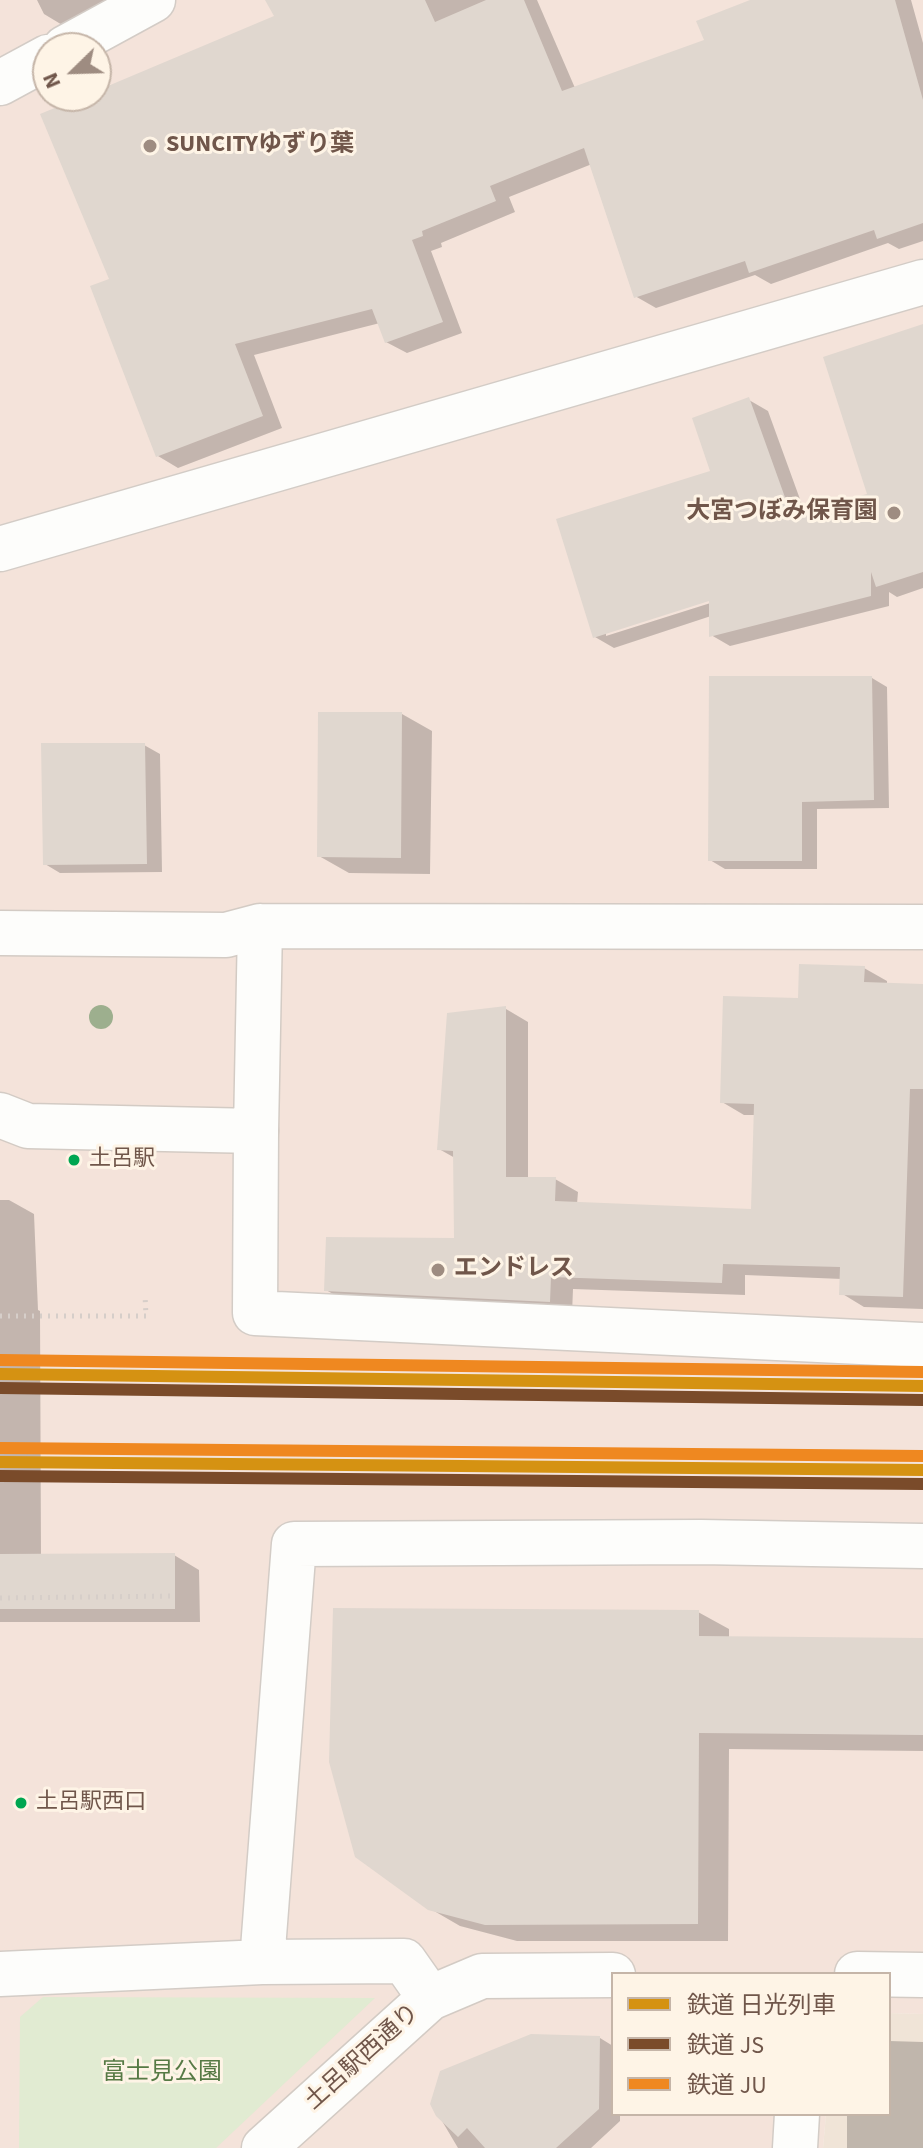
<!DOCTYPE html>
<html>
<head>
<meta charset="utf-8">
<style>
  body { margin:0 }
  #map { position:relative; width:923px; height:2148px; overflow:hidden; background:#f4efe7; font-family:"Source Sans 3","Noto Sans JP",sans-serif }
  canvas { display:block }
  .legend { position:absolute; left:611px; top:1972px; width:280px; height:144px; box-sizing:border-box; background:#fef4e6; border:2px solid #c5b5a8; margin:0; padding:10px 14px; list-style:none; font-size:24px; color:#70564a }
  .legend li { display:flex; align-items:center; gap:16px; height:40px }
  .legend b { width:40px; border:2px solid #c5b5a8 }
  .north { position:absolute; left:32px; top:32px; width:80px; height:80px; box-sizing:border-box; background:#fef4e6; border:2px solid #c5b5a8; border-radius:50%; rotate:247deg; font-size:22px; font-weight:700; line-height:32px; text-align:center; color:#70564a }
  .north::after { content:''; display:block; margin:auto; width:28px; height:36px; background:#9e8c81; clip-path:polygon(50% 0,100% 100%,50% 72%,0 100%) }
</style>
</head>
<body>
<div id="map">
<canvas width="923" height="2148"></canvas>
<ul class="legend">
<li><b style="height:10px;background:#d59212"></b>鉄道 日光列車</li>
<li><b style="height:10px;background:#7a4b2a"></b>鉄道 JS</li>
<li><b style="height:10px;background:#ef8820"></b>鉄道 JU</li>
</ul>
<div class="north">N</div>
</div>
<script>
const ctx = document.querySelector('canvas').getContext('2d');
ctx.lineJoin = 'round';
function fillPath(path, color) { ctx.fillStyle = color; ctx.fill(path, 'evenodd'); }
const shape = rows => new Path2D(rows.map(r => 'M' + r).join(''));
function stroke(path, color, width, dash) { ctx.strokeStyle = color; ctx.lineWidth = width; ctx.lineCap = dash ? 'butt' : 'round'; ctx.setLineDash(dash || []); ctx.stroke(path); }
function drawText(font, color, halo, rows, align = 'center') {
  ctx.font = font + ' "Source Sans 3","Noto Sans JP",sans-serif'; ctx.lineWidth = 6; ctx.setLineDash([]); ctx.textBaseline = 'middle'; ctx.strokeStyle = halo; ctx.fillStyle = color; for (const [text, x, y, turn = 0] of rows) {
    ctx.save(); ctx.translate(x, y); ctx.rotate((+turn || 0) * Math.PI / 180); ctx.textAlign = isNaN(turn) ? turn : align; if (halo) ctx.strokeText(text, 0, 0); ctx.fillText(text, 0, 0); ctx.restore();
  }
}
const residential = shape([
  [889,2013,923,2014,923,2148,823,2148,826,2114,889,2114]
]);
const commercial = shape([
  [0,0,923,0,923,2014,889,2013,889,1974,613,1974,613,2114,826,2114,823,2148,0,2148],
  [48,48,96,48,96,96,48,96]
]);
const green = shape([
  [43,1997,375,1998,216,2148,19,2148,20,2017]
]);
const shadow = shape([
  [37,0,120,0,64,26,44,14],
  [267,0,537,0,575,88,706,41,756,0,911,0,923,43,923,241,899,249,888,243,771,284,755,275,656,308,635,296,592,164,509,197,515,212,441,243,442,247,431,251,462,333,407,353,386,342,380,323,254,355,282,428,178,468,158,456,112,280,89,96,96,96,96,93,276,17],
  [923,326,923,588,897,597,889,592,889,606,730,646,711,635,711,616,614,648,595,637,713,472,749,400,768,411,805,513,870,496],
  [718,596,720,600,606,636,606,632],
  [872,678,887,687,889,808,817,809,817,869,725,869,710,860],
  [402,714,432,731,430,874,349,873,319,856],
  [144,745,160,754,162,872,60,873,45,864],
  [864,968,887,981,887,985,923,986,923,1309,864,1307,841,1293,842,1279,745,1275,745,1295,573,1289,572,1314,349,1303,326,1290,456,1240,455,1158,439,1149,506,1009,528,1022,528,1179,555,1179,578,1192,577,1204,753,1211,756,1115,744,1115,722,1102,799,1000],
  [0,1200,9,1200,34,1214,38,1310,40,1311,41,1556,174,1555,199,1570,200,1622,0,1622],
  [698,1612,729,1629,729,1639,923,1640,923,1751,729,1749,728,1941,517,1941,460,1926,429,1908],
  [600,2038,613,2046,613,2114,620,2114,620,2121,591,2148,458,2148,432,2104],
  [889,2041,923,2042,923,2148,847,2148,847,2114,889,2114]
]);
const building = shape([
  [265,0,425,0,435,22,486,0,524,0,562,91,704,40,696,21,750,0,895,0,923,100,923,223,877,239,874,230,749,273,745,261,634,298,584,148,490,186,496,201,422,231,423,236,412,240,443,322,385,343,372,309,235,344,263,416,156,457,90,286,109,279,40,114,84,96,96,96,96,91,274,16],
  [923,324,923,572,876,587,871,572,871,596,709,637,709,601,593,638,556,519,710,471,692,418,749,397,791,514,867,494,823,357],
  [709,676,872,676,874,800,802,802,802,861,708,861],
  [318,712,402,712,401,858,317,857],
  [41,743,145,743,147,864,43,865],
  [799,964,865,966,864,982,923,984,923,1089,910,1089,903,1297,839,1295,840,1267,723,1264,722,1283,551,1277,550,1302,324,1291,326,1237,454,1238,453,1151,437,1150,447,1013,506,1006,506,1177,556,1177,555,1201,751,1209,754,1104,720,1103,723,996,798,998],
  [175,1553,175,1609,0,1609,0,1554],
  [333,1608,699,1610,699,1636,923,1638,923,1735,699,1733,698,1924,485,1925,428,1910,355,1857,329,1762],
  [531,2034,600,2036,599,2109,556,2148,485,2148,467,2128,458,2137,436,2116,430,2104,440,2071]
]);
const path = shape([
  [0,1316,146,1316,145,1295],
  [0,1598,175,1596]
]);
const street = shape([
  [65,48,153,0],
  [0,83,48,57],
  [0,549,923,282],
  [256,1131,255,1313,923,1345],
  [262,1962,294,1544,701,1542,923,1546],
  [0,1974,262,1962,404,1961,430,1998],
  [795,2148,797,2114]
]);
const secondary = shape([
  [0,933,226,935,260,926,923,927],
  [0,1115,28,1126,256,1131,260,926],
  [857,1974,923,1975],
  [264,2148,430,1998,482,1976,613,1975]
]);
const rail1 = shape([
  [0,1374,923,1386],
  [0,1462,923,1470]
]);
const rail2 = shape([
  [0,1388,923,1400],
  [0,1476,923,1484]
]);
const rail3 = shape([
  [0,1360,923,1372],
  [0,1448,923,1456]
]);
const trees = [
  [101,1017]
];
const markers = [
  [150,146,8,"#9e8c81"],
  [894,513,8,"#9e8c81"],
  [74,1160,7,"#00a651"],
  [438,1270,8,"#9e8c81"],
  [21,1803,7,"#00a651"]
];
const busNames = [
  ["土呂駅",89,1160],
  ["土呂駅西口",36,1803]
];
const poiNames = [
  ["SUNCITYゆずり葉",166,146],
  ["大宮つぼみ保育園",878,513,"right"],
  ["エンドレス",454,1270]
];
const streetNames = [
  ["土呂駅西通り",363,2058,-42]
];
const parkNames = [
  ["富士見公園",162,2074]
];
fillPath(residential, '#f0e4d7');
fillPath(commercial, '#f4e3da');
fillPath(green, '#e1ebd2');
fillPath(shadow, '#0003');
fillPath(building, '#e0d7cf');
stroke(street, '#d3ccc6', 47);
stroke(secondary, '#d3cbc4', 47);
stroke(path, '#d6cec9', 5, [2, 6]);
stroke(street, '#fdfdfb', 44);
stroke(secondary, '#fdfdfb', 44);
stroke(rail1, '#d59212', 12);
stroke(rail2, '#7a4b2a', 12);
stroke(rail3, '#ef8820', 12);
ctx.fillStyle = '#9daf8e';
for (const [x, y] of trees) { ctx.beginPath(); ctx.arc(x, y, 12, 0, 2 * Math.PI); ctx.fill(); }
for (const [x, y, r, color] of markers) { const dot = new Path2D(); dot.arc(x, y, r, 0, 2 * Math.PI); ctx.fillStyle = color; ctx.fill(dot); stroke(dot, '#fef4e6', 3); }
drawText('22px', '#70564a', '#fef4e6', busNames, 'left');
drawText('bold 24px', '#70564a', '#fef4e6', poiNames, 'left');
drawText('24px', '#70564a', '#fef4e6', streetNames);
drawText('24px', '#567a45', '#fef4e6', parkNames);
</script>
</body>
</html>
